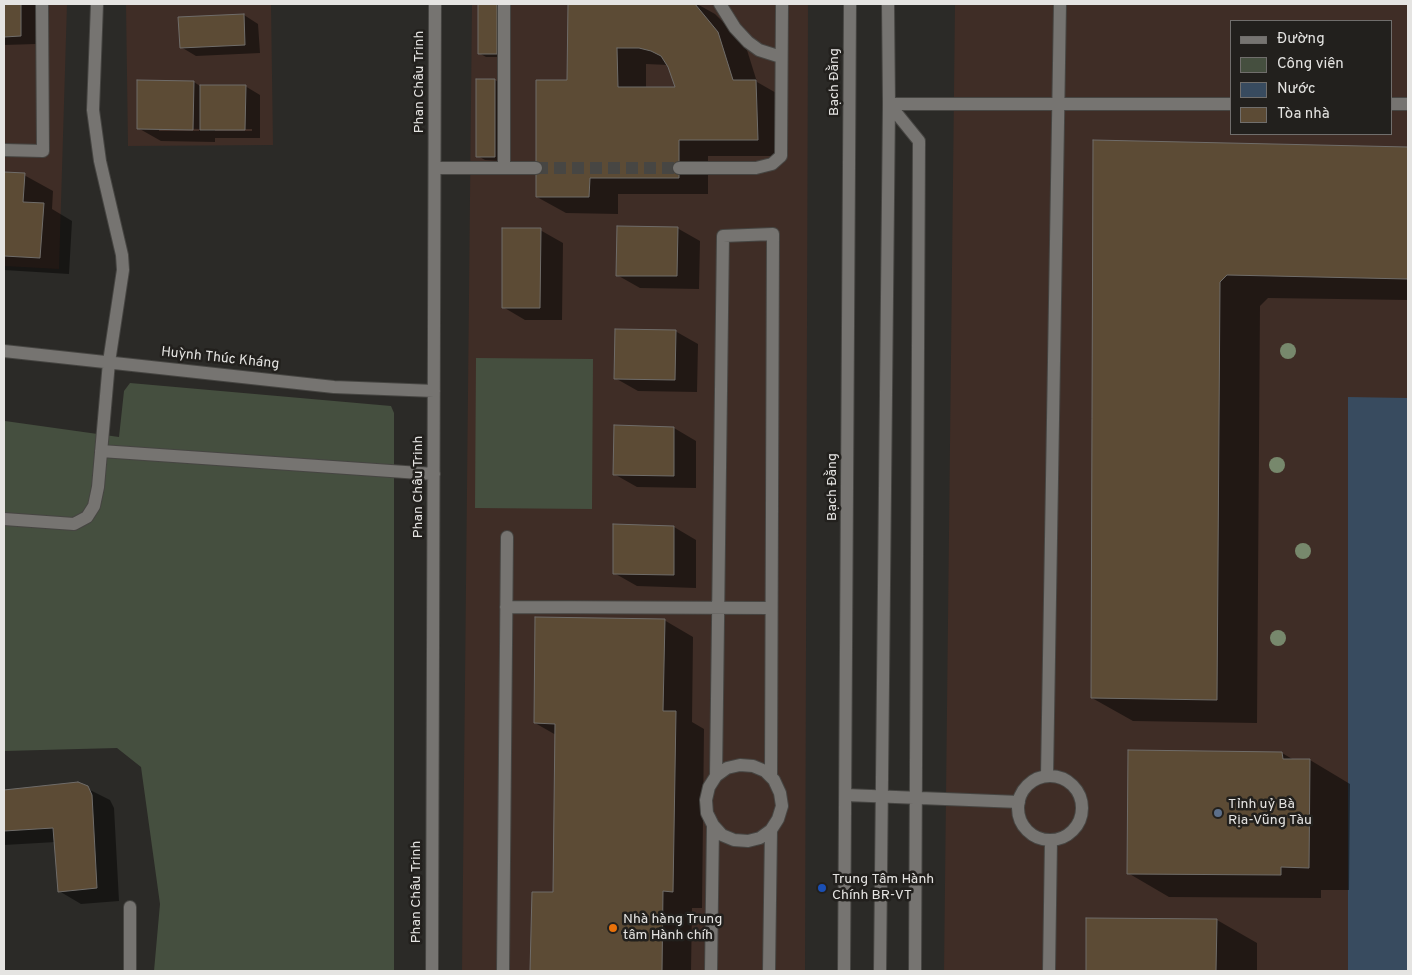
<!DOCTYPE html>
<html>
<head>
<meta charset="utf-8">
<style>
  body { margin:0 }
  #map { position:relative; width:1412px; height:975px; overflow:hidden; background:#2b2a27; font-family:Overpass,sans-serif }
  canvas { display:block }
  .frame { position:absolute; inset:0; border:5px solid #e5e4e2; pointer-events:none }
  .legend { position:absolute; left:1230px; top:20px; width:162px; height:115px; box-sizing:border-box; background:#22201d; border:1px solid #706e6c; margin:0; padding:6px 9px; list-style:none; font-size:15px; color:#e5e4e2 }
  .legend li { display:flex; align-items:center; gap:10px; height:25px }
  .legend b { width:25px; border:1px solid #706e6c }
</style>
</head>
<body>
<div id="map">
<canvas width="1412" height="975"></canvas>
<div class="frame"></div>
<ul class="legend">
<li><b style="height:6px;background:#767471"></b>Đường</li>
<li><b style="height:14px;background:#454f3f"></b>Công viên</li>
<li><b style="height:14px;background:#384b5f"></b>Nước</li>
<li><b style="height:14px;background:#5c4b35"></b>Tòa nhà</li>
</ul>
</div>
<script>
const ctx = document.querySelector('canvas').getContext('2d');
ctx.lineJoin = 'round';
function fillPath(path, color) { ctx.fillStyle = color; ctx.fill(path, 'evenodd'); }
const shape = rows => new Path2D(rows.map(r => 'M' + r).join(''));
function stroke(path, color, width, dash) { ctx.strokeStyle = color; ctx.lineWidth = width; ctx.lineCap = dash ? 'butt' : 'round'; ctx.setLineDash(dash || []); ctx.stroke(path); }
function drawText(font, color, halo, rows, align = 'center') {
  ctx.font = font + ' Overpass,sans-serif'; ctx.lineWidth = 5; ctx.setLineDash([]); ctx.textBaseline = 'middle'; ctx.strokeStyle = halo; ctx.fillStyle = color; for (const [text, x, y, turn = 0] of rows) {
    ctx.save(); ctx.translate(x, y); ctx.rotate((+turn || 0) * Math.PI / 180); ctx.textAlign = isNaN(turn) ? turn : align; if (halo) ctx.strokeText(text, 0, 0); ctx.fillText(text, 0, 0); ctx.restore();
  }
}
const commercial = shape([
  [4,4,67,4,59,269,4,266],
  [126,4,271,4,273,145,128,146],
  [472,4,808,4,805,971,462,971],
  [955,4,1408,4,1408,971,944,971],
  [1231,21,1391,21,1391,134,1231,134]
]);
const green = shape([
  [476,358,593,359,592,509,475,508],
  [130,383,391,406,394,413,394,971,154,971,160,904,141,767,117,748,4,751,5,421,119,437,124,391]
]);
const water = shape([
  [1348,397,1408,398,1408,971,1348,971]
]);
const shadow = shape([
  [4,4,36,4,36,44,4,45],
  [479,4,503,4,503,57,486,57,479,53],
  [569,4,697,4,715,14,737,36,747,50,757,82,785,98,786,156,708,156,708,194,618,194,618,214,566,213,537,197,568,81],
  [646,64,668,65,677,88,646,88],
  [244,15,258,24,260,53,196,56,181,47],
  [495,80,502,84,502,161,485,160,478,156],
  [194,82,200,86,245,86,260,95,260,138,215,138,215,142,161,141,138,128],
  [159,128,200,129,199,131,159,131],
  [215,129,252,129,252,131,215,131],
  [1094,141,1408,148,1408,300,1268,298,1260,306,1257,723,1133,721,1092,698],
  [4,173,24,175,53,191,52,209,72,221,69,274,4,270],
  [677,228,700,241,699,289,640,288,617,275],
  [540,230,563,243,562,320,525,320,503,307],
  [675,331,698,344,697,392,638,391,615,378],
  [674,428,696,441,696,488,637,487,614,474],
  [615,526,674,527,696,540,696,588,637,586,614,573],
  [664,620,693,637,692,722,704,729,702,908,692,908,691,971,532,971,533,893,554,893,556,735,535,723],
  [1282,753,1294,760,1310,760,1350,784,1349,890,1321,890,1321,898,1169,897,1128,873],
  [78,784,110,800,114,808,119,901,81,904,59,891,56,842,4,845,4,791],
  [1087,919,1217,920,1257,943,1257,971,1087,971]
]);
const building = shape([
  [4,4,21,4,21,36,4,37,4,4],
  [478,4,497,4,497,54,478,54,478,4],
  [568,4,695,4,718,32,733,80,756,80,758,140,679,140,679,178,590,178,589,197,536,197,536,80,567,80,568,4],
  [617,48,639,48,651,51,661,56,668,67,675,87,618,87,617,48],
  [244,14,245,45,180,48,178,17,244,14],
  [476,79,495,79,495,157,476,157,476,79],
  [137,80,194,81,193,130,137,129,137,80],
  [200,85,246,85,245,130,200,130,200,85],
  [1093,140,1408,147,1408,279,1227,275,1220,282,1217,700,1091,698,1093,140],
  [4,172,25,173,23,202,44,203,40,258,4,256,4,172],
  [617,226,678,227,677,276,616,276,617,226],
  [502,228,541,228,540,308,502,308,502,228],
  [615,329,676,330,675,380,614,379,615,329],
  [614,425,674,427,674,476,613,475,614,425],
  [613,524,674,526,674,575,613,574,613,524],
  [535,617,665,619,663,711,676,711,673,892,663,891,662,971,530,971,532,892,553,892,555,724,534,723,535,617],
  [1128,750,1282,752,1283,759,1310,759,1309,868,1281,867,1281,875,1127,874,1128,750],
  [78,782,88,786,92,795,97,888,58,892,53,828,4,831,4,790,78,782],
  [1086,918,1217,919,1216,971,1086,971,1086,918]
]);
const minorTunnel = shape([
  [536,168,679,168]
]);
const minor = shape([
  [720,4,735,28,748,42,759,50,781,57],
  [889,104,919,141,915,971],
  [889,104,1231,104],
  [1391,104,1408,104],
  [4,150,43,151,42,4],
  [435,168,536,168],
  [504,168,504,4],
  [679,168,756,168,772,164,781,156,782,4],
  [4,351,334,387,434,391],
  [101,451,434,474],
  [4,519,74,524,87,517,94,506,98,487,109,362,123,270,122,255,100,161,93,110,97,4],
  [506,607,771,608],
  [716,776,723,236,773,234,771,777],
  [1047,776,1060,4],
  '1018 808a32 32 0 1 1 64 0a32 32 0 1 1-64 0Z',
  [846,795,1019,802],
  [130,907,130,971],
  [432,971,435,4],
  [503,971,507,537],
  [711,971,713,825],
  [769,971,771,830,778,819,782,806,780,793,774,780,765,771,753,766,740,765,727,768,716,776,709,787,706,800,707,813,713,825,722,835,734,840,748,841,760,838,771,830],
  [844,971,850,4],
  [880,971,889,104,888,4],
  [1049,971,1051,840]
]);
const trees = [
  [1288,351],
  [1277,465],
  [1303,551],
  [1278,638]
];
const markers = [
  [1218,813,5,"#5c6f8a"],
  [822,888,5,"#1a4fb4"],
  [613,928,5,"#e8710a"]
];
const streetNames = [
  ["Phan Châu Trinh",420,82,-90],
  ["Bạch Đằng",835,82,-90],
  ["Huỳnh Thúc Kháng",220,359,6],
  ["Phan Châu Trinh",419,487,-90],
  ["Bạch Đằng",833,487,-90],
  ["Phan Châu Trinh",417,892,-90]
];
const poiNames = [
  ["Tỉnh uỷ Bà",1228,805],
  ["Rịa-Vũng Tàu",1228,821],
  ["Trung Tâm Hành",832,880],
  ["Chính BR-VT",832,896],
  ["Nhà hàng Trung",623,920],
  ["tâm Hành chíh",623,936]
];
fillPath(commercial, '#3f2d26');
fillPath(green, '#454f3f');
fillPath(water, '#384b5f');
fillPath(shadow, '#0007');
fillPath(building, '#5c4b35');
stroke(building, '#6f6c69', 1);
stroke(minorTunnel, '#474643', 12, [12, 6]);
stroke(minor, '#464542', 14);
stroke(minor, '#767471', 12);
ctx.fillStyle = '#77886c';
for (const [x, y] of trees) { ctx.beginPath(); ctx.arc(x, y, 8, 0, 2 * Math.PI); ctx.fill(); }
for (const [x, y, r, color] of markers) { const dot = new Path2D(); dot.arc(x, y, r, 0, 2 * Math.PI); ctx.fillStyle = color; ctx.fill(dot); stroke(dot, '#22201d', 2); }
drawText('14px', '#e5e4e2', '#22201d', streetNames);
drawText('14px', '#e5e4e2', '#22201d', poiNames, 'left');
</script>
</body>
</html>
